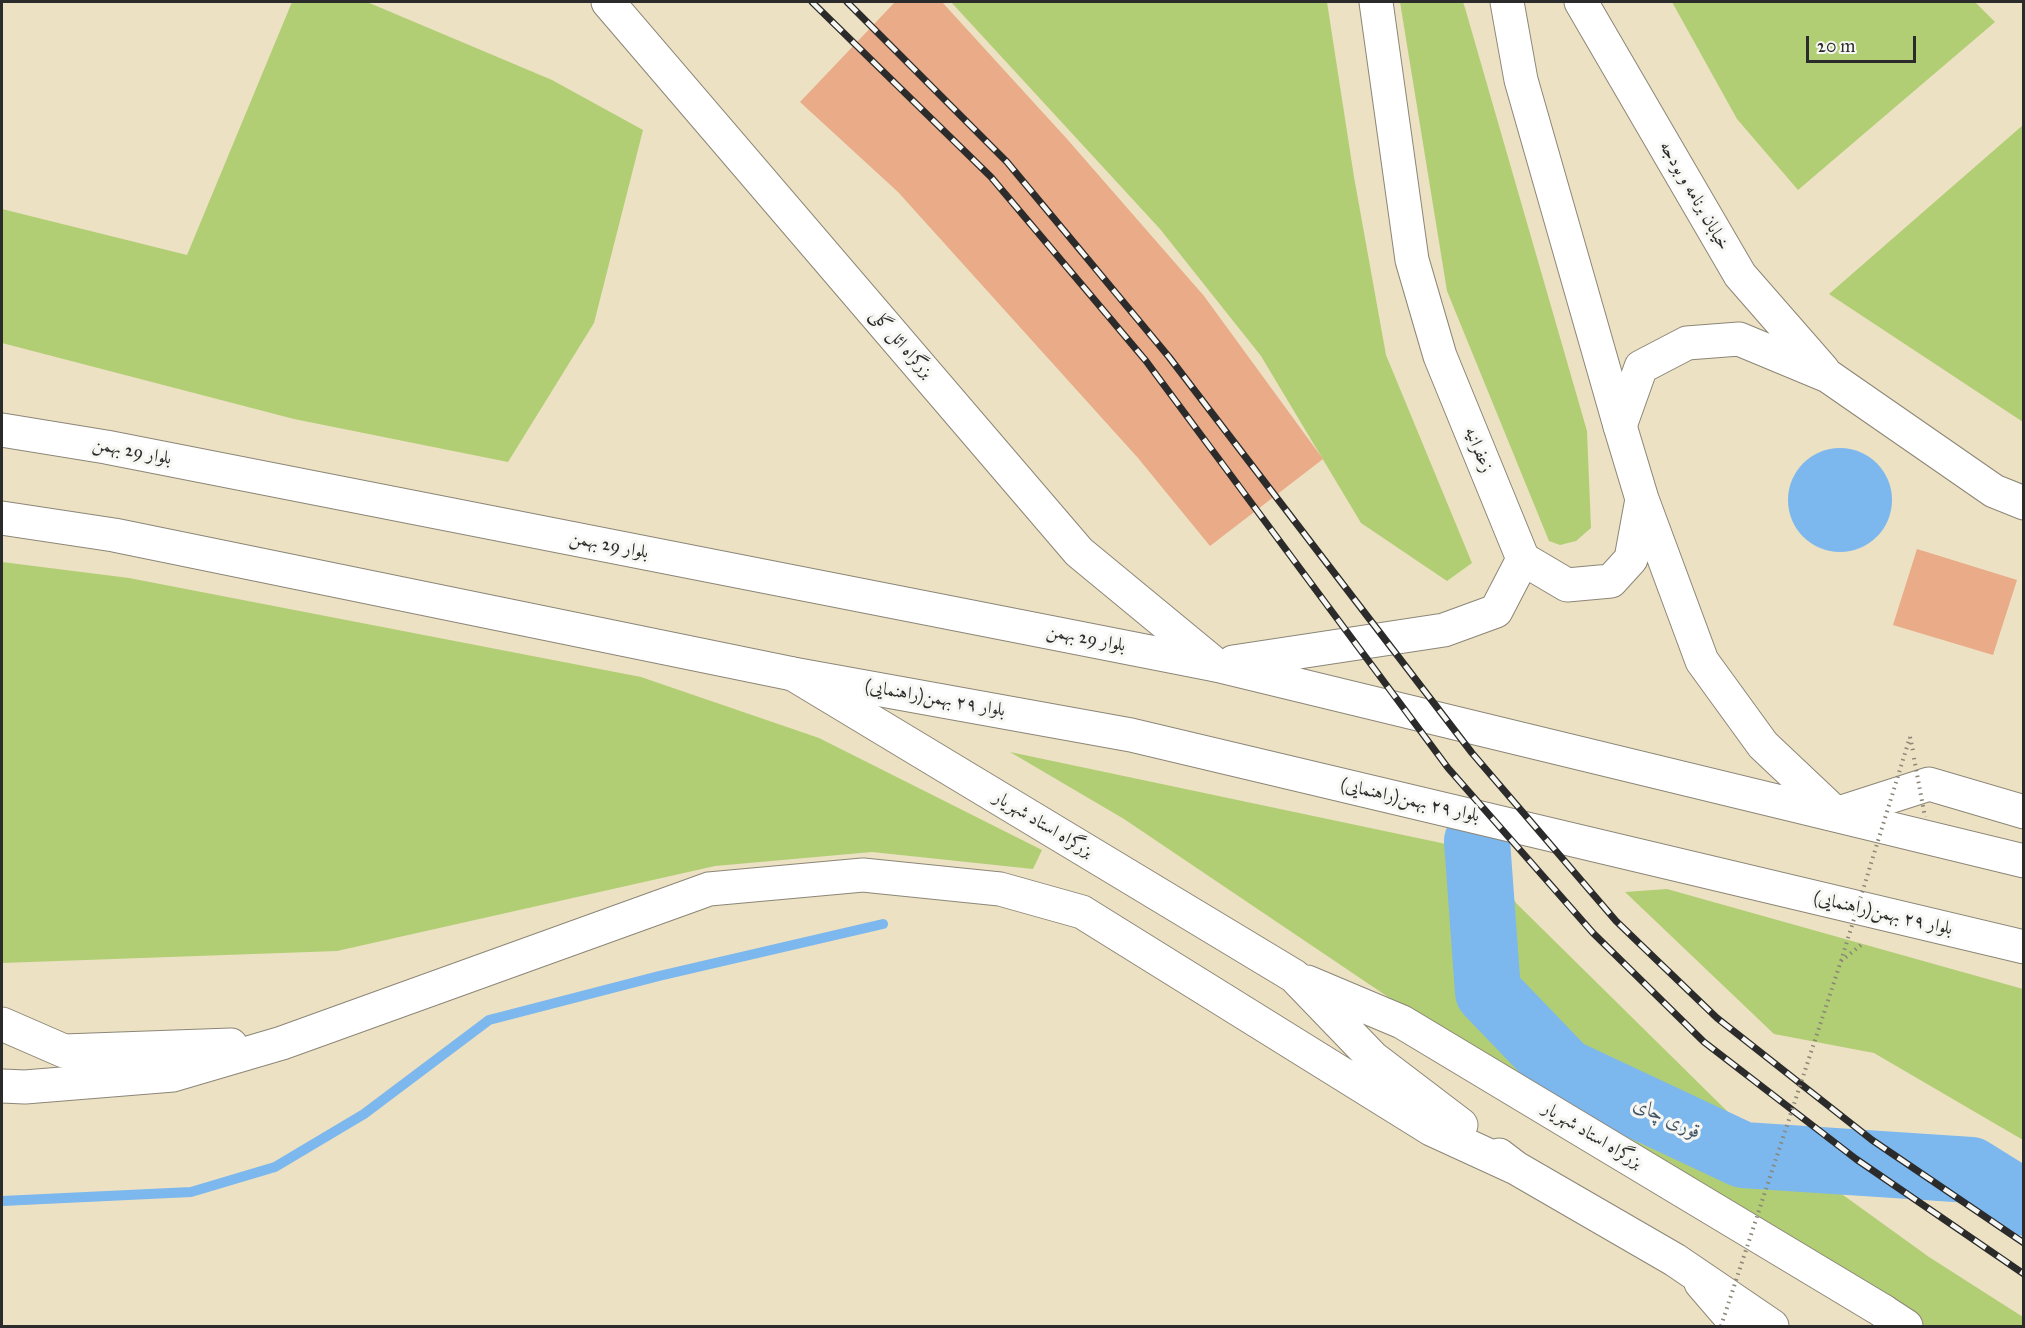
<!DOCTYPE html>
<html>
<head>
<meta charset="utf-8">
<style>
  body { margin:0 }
  #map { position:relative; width:2025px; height:1328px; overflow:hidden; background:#ece1c3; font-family:"IM FELL Great Primer",serif }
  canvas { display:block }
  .frame { position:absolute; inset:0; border:3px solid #2b2b2b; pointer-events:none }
  .scale { position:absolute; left:1806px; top:36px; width:110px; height:27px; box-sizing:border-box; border:3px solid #2b2b2b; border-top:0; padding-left:8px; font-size:18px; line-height:21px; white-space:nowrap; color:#2b2b2b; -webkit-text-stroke:4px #f6f6f2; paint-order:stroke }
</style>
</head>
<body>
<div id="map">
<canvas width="2025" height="1328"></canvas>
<div class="frame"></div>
<div class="scale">20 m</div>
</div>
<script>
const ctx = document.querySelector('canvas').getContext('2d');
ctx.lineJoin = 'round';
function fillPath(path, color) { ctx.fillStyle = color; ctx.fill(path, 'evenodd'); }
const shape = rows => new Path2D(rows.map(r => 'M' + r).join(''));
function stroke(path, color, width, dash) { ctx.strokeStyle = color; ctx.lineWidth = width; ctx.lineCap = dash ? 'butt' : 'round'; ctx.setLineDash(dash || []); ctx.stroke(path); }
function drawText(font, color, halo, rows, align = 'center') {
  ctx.font = font + ' "IM FELL Great Primer",Amiri,serif'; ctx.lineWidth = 6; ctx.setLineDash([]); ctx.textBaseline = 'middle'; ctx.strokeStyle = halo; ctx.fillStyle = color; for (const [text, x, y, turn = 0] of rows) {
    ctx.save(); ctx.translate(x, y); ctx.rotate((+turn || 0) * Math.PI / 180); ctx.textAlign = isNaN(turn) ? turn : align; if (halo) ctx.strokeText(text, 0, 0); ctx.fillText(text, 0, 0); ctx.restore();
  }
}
const green = shape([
  [292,2,367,2,552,80,643,130,594,323,508,462,294,419,2,343,2,209,187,255],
  [951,2,1327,2,1354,177,1386,355,1472,563,1447,581,1361,523,1261,356,1160,229],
  [1400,2,1463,2,1465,8,1587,431,1591,528,1576,541,1560,545,1549,541,1447,291],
  [1672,2,1975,2,1995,22,1798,190,1737,119],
  [2023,125,2023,422,1829,294],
  [2,562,129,578,641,677,819,738,1042,850,1033,869,872,852,715,866,337,951,2,963],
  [1010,752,1484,852,1516,903,1728,1112,1929,1257,2023,1317,2023,1326,1910,1326,1440,1032,1124,819],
  [1667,889,2023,989,2023,1140,1874,1053,1774,1034,1625,892]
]);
const water = shape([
  '1788 500a52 52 0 1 1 104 0a52 52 0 1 1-104 0Z'
]);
const stream = shape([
  [2,1201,191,1192,275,1167,364,1114,489,1020,659,976,883,924]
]);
const river = shape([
  [1477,841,1488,992,1564,1071,1743,1155,1971,1170,2024,1203]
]);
const building = shape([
  [895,2,942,2,1067,139,1204,296,1323,459,1210,546,1138,458,898,192,800,102],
  [1917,549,2017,580,1993,655,1893,625]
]);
const path = shape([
  [1910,737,1913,751],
  [1841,961,1861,945]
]);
const street = shape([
  [1836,814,1929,784,2024,812]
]);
const secondary = shape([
  [1581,2,1740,275,1823,370],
  [1620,426,1641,367,1687,343,1739,339,1828,376,1994,491,2024,503]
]);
const primary = shape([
  [1507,2,1521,80,1620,426,1642,499,1702,661,1763,745,1835,813],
  [2,430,106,447,1216,665,2024,861],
  [2,518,114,535,793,674,1131,735,2024,947],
  [1523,559,1567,585,1611,581,1631,559,1642,499],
  [1233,662,1444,630,1496,611,1523,559,1440,356,1412,260,1376,2],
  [1701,1283,1738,1326],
  [1883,1311,1906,1326]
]);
const highway = shape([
  [608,2,1079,552,1216,665],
  [793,674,1294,976,1373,1058,1461,1125],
  [1307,982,1402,1022,1883,1311],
  [2,1024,64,1051,231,1045],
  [2,1086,25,1087,173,1075,282,1043,709,889,863,875,1000,889,1082,912,1431,1129,1516,1168],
  [1499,1155,1516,1168,1675,1260,1772,1326]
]);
const rail = shape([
  [812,2,991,177,1146,361,1448,768,1593,933,1704,1042,1856,1159,2024,1274],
  [847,2,1007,162,1169,357,1472,753,1616,921,1717,1018,1872,1140,2024,1243]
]);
const pathBridge = shape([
  [1914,758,1925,817],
  [1721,1326,1841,961,1910,737]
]);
const streetNames = [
  ["خیابان برنامه و بودجه",1694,196,60],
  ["بزرگراه ائل گلی",901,344,49],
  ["زعفرانیه",1478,450,68],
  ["بلوار 29 بهمن",132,452,11],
  ["بلوار 29 بهمن",609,546,11],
  ["بلوار 29 بهمن",1086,639,11],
  ["بلوار ٢٩ بهمن(راهنمایی)",935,699,10],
  ["بلوار ٢٩ بهمن(راهنمایی)",1410,801,13],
  ["بزرگراه استاد شهریار",1043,825,31],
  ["بلوار ٢٩ بهمن(راهنمایی)",1883,914,13],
  ["بزرگراه استاد شهریار",1592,1136,31]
];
const waterNames = [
  ["قوری چای",1667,1119,25]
];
fillPath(green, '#b1ce74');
fillPath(water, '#7cb7ee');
stroke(stream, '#7cb7ee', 10);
stroke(river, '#7cb7ee', 66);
fillPath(building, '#e9ab88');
stroke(street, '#8c8677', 35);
stroke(secondary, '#8c8677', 35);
stroke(primary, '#8c8677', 35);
stroke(highway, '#8c8677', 35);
stroke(path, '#8c8677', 4, [1.5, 4.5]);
stroke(street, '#fff', 33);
stroke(secondary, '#fff', 33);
stroke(primary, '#fff', 33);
stroke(highway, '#fff', 33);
stroke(rail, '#2b2b2b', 7);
stroke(rail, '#f6f6f2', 4.5, [14]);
stroke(pathBridge, '#8c8677', 4, [1.5, 4.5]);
drawText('18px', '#2b2b2b', '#f6f6f2', streetNames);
drawText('italic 20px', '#435566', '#f6f6f2', waterNames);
</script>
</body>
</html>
